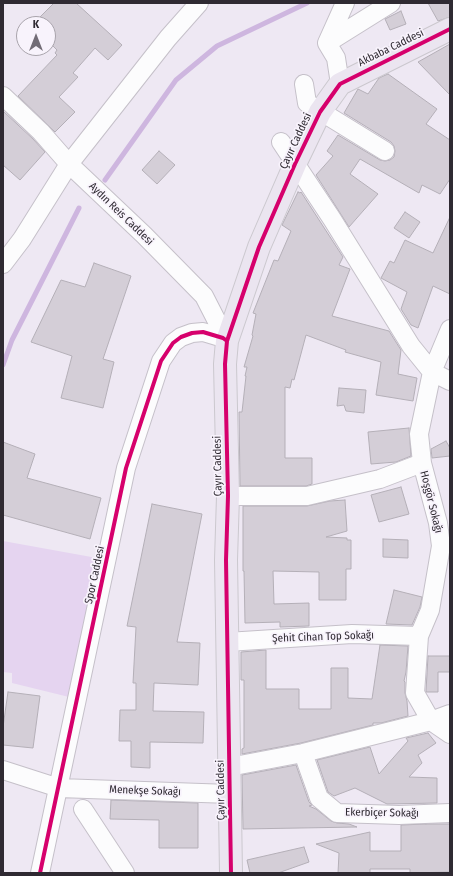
<!DOCTYPE html>
<html>
<head>
<meta charset="utf-8">
<style>
  body { margin:0 }
  #map { position:relative; width:453px; height:876px; overflow:hidden; background:#eee8f3; font-family:"Fira Sans Condensed",sans-serif }
  canvas { display:block }
  .frame { position:absolute; inset:0; border:4px solid #2f2a32; pointer-events:none }
  .north { position:absolute; left:16px; top:16px; width:40px; height:40px; box-sizing:border-box; background:#f8f3fc; border:1px solid #a8a3ab; border-radius:50%; rotate:0deg; font-size:11px; font-weight:700; line-height:16px; text-align:center; color:#2f2a32 }
  .north::after { content:''; display:block; margin:auto; width:14px; height:18px; background:#726c76; clip-path:polygon(50% 0,100% 100%,50% 72%,0 100%) }
</style>
</head>
<body>
<div id="map">
<canvas width="453" height="876"></canvas>
<div class="frame"></div>
<div class="north">K</div>
</div>
<script>
const ctx = document.querySelector('canvas').getContext('2d');
ctx.lineJoin = 'round';
function fillPath(path, color) { ctx.fillStyle = color; ctx.fill(path, 'evenodd'); }
const shape = rows => new Path2D(rows.map(r => 'M' + r).join(''));
function stroke(path, color, width, dash) { ctx.strokeStyle = color; ctx.lineWidth = width; ctx.lineCap = dash ? 'butt' : 'round'; ctx.setLineDash(dash || []); ctx.stroke(path); }
function drawText(font, color, halo, rows, align = 'center') {
  ctx.font = font + ' "Fira Sans Condensed",sans-serif'; ctx.lineWidth = 3.5; ctx.setLineDash([]); ctx.textBaseline = 'middle'; ctx.strokeStyle = halo; ctx.fillStyle = color; for (const [text, x, y, turn = 0] of rows) {
    ctx.save(); ctx.translate(x, y); ctx.rotate((+turn || 0) * Math.PI / 180); ctx.textAlign = isNaN(turn) ? turn : align; if (halo) ctx.strokeText(text, 0, 0); ctx.fillText(text, 0, 0); ctx.restore();
  }
}
const green = shape([
  [3,541,97,558,69,697,12,683,12,673,3,672]
]);
const stream = shape([
  [105,180,176,80,217,46,307,3],
  [3,365,12,340,79,208]
]);
const building = shape([
  [54,3,76,3,122,45,108,60,95,48,73,73,78,77,59,97,75,112,55,132,18,96,57,55,55,53,57,50,48,41,48,24,33,24,54,3],
  [428,3,450,3,450,17,438,21,428,3],
  [401,11,406,24,390,30,385,19,401,11],
  [450,44,450,95,418,62,450,44],
  [388,74,437,109,426,124,450,140,450,179,440,194,422,185,419,193,360,159,350,174,378,194,349,227,316,175,333,156,327,151,338,135,380,160,385,161,390,160,394,157,395,151,394,146,391,142,344,113,358,89,368,94,379,78,388,74],
  [3,111,33,139,45,152,20,180,3,165,3,111],
  [159,151,175,165,157,184,142,170,159,151],
  [298,192,300,193,301,192,343,257,339,265,350,269,332,316,389,331,401,350,398,374,417,378,413,401,376,395,381,362,345,352,346,350,306,335,294,380,292,379,290,388,285,387,285,458,312,458,312,484,306,486,240,486,239,412,242,412,246,376,245,376,247,367,244,367,253,336,252,335,256,314,253,313,274,260,278,261,291,231,282,225,298,192],
  [405,212,420,222,409,238,394,228,405,212],
  [450,217,450,294,433,286,418,328,411,325,401,309,407,292,381,278,390,261,394,263,405,240,433,253,450,217],
  [94,263,131,276,103,359,114,362,103,408,61,398,72,356,31,342,61,280,85,287,94,263],
  [339,388,366,390,364,413,346,411,344,405,337,406,339,388],
  [409,428,411,456,396,462,371,464,368,432,409,428],
  [446,441,450,448,450,456,432,458,431,449,446,441],
  [3,442,35,454,27,478,101,498,90,539,3,515,3,442],
  [401,487,409,514,379,522,371,495,401,487],
  [345,500,347,531,326,537,347,538,347,540,351,540,351,569,346,569,346,600,319,600,319,572,273,571,274,604,309,603,309,626,280,627,280,622,245,623,244,571,243,571,243,506,307,506,330,501,345,500],
  [152,504,202,514,177,642,200,643,198,685,154,683,153,711,204,712,203,743,150,742,150,768,131,767,131,741,119,741,120,710,136,710,136,683,133,683,136,627,127,626,152,504],
  [383,539,408,540,408,558,383,557,383,539],
  [394,590,422,597,420,607,412,625,386,624,394,590],
  [380,645,408,646,406,672,404,681,405,682,405,693,407,701,408,716,381,723,373,723,373,725,301,743,242,754,242,749,244,748,244,680,241,680,241,652,266,650,266,689,299,689,299,709,331,709,331,668,348,668,348,698,372,699,380,645],
  [428,656,450,656,450,672,438,672,438,692,426,692,426,691,428,656],
  [8,692,40,696,33,748,3,745,3,727,8,692],
  [428,733,436,743,418,755,422,763,409,777,437,778,437,803,387,804,355,788,334,796,328,792,317,760,370,747,379,774,408,741,406,738,428,733],
  [296,765,309,802,312,805,309,806,316,809,331,821,337,823,349,824,357,827,243,829,242,775,296,765],
  [111,800,198,803,198,848,159,848,159,820,110,819,111,800],
  [426,824,450,824,450,872,410,873,410,869,370,869,370,873,338,873,339,853,316,844,370,832,370,851,401,851,401,825,426,824],
  [304,847,309,862,278,873,250,873,247,860,304,847]
]);
const minor = shape([
  [327,43,391,3],
  [327,43,345,3],
  [327,43,336,58,340,84],
  [304,84,307,103,385,151],
  [3,96,41,132,69,164,144,235,204,296,227,341],
  [281,142,332,219,411,346,432,372,450,381],
  [3,264,22,239,69,164,168,38,199,3],
  [450,329,432,372,419,434,422,463,438,523,441,546,430,610,419,636,415,693,431,721,450,734],
  [228,496,307,496,380,479,422,463],
  [227,642,352,634,419,636],
  [303,753,319,798,337,813,399,815,450,813],
  [229,767,303,753,431,721,450,714],
  [3,770,59,788,230,794],
  [83,809,125,873],
  [40,873,126,468,161,361,173,343,181,337,192,333,203,332,223,338,227,341]
]);
const major = shape([
  [231,873,226,560,228,496,225,364,227,341,259,247,295,164,320,112,340,84,450,29]
]);
const cycleway = shape([
  [40,873,126,468,161,361,173,343,181,337,192,333,203,332,223,338,227,341],
  [231,873,226,560,228,496,225,364,227,341,259,247,295,164,320,112,340,84,450,29]
]);
const streetNames = [
  ["Akbaba Caddesi",391,48,-26],
  ["Çayır Caddesi",296,141,-65],
  ["Aydın Reis Caddesi",121,214,44],
  ["Çayır Caddesi",218,466,-91],
  ["Hoşgör Sokağı",431,502,76],
  ["Spor Caddesi",95,575,-78],
  ["Şehit Cihan Top Sokağı",323,637,-2],
  ["Çayır Caddesi",221,790,-91],
  ["Menekşe Sokağı",145,791,2],
  ["Ekerbiçer Sokağı",382,813,1]
];
fillPath(green, '#e5d4f0');
stroke(stream, '#ceb6df', 5);
fillPath(building, '#d4ced7');
stroke(building, '#b4afb7', 1);
stroke(minor, '#c5c0c9', 20);
stroke(major, '#cbc8ce', 24);
stroke(minor, '#fcfcfd', 18);
stroke(major, '#ebe5f0', 22);
stroke(cycleway, '#d6006c', 4);
drawText('11px', '#2f2a32', '#f8f3fc', streetNames);
</script>
</body>
</html>
